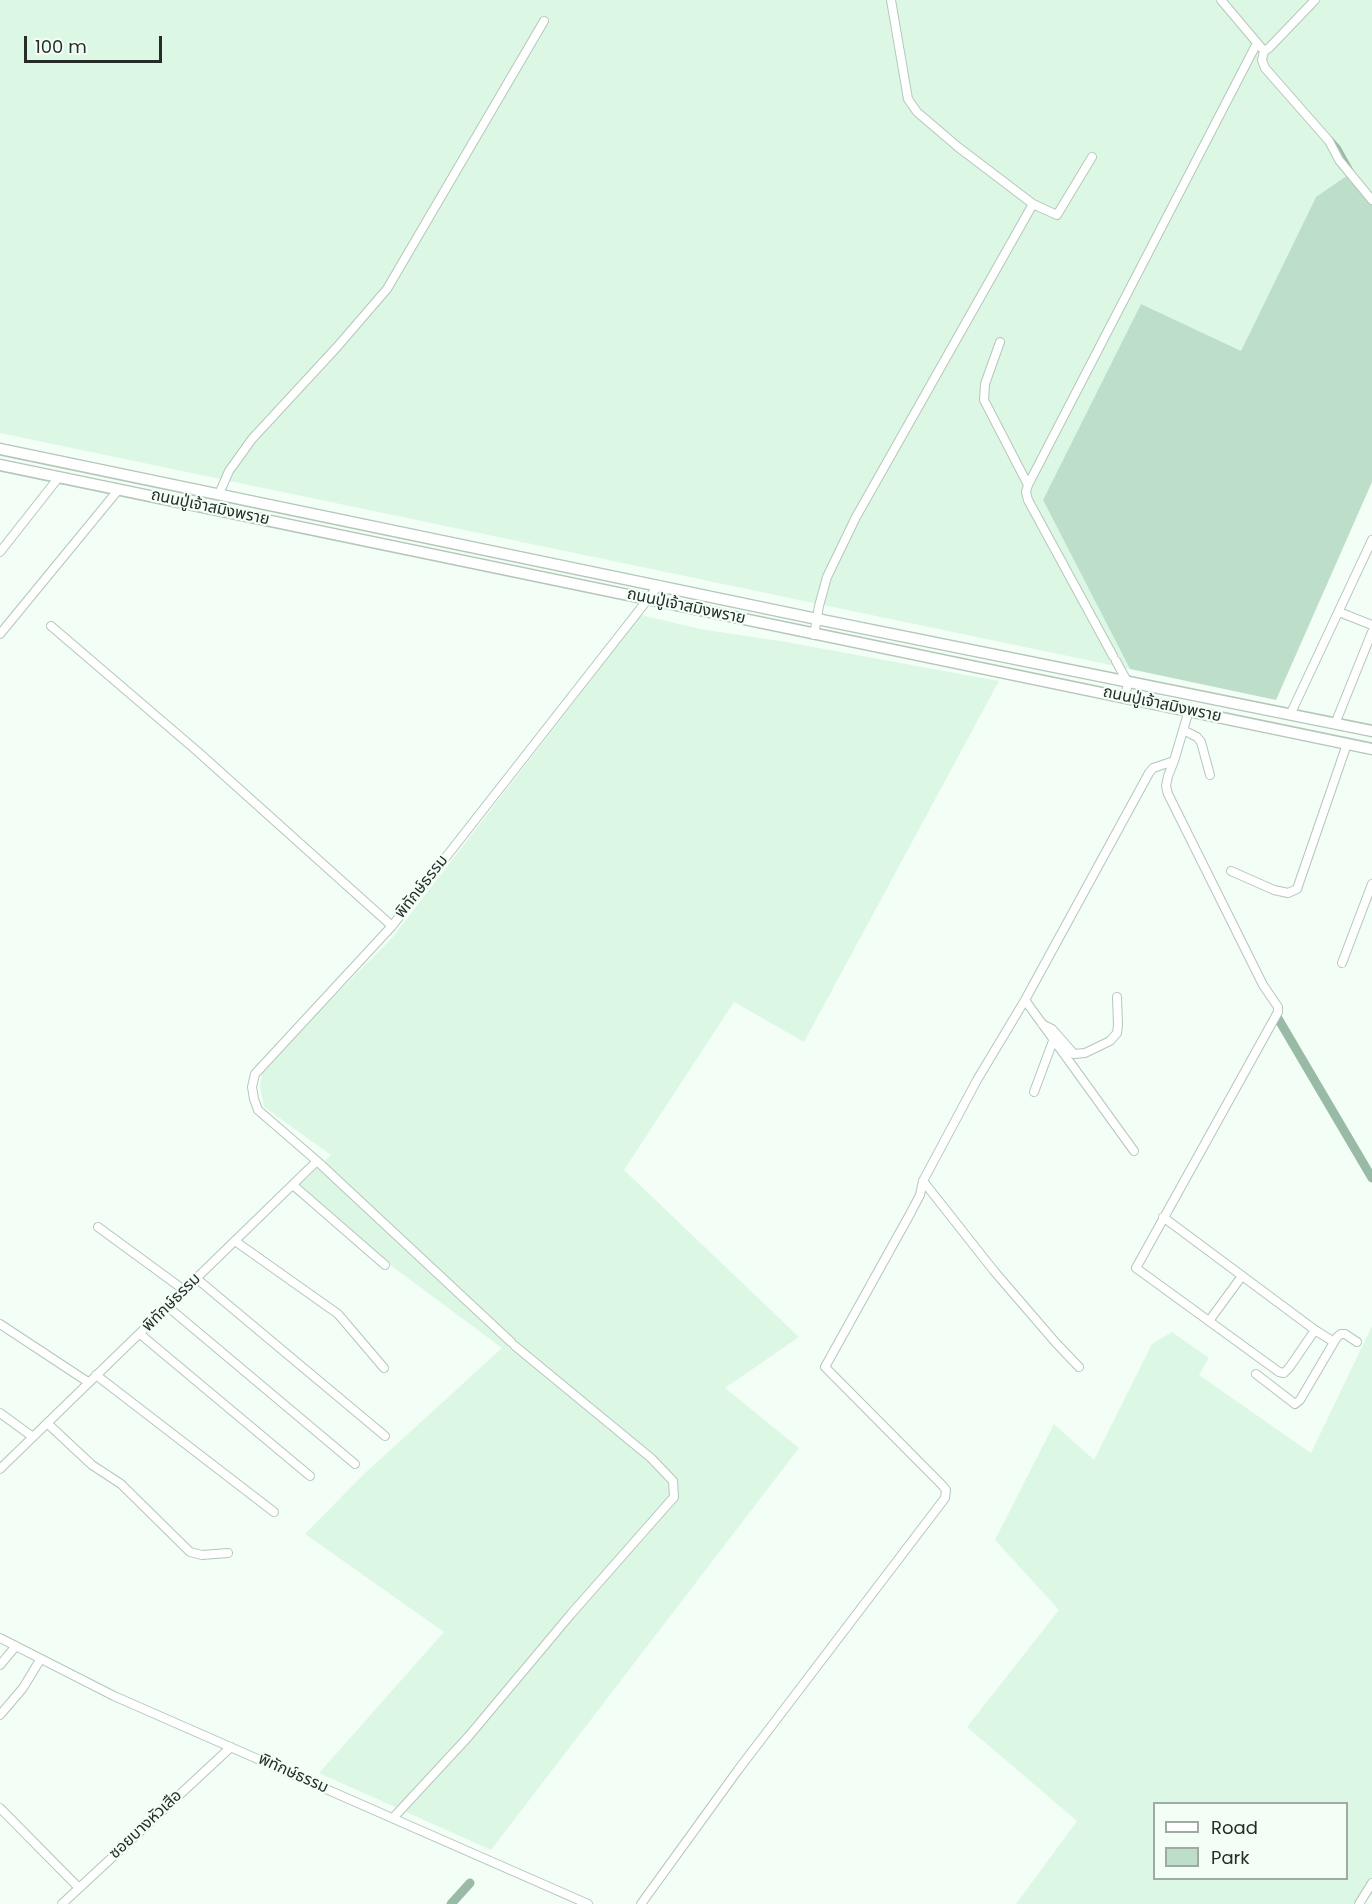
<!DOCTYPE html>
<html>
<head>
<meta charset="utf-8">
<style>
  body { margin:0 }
  #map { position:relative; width:1372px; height:1904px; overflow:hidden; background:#f2fef6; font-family:Poppins,sans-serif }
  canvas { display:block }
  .legend { position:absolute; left:1153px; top:1802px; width:195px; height:78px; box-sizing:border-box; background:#f2fef6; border:2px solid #a0aaa4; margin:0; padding:8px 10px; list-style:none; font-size:18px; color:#262d28 }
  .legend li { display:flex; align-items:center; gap:12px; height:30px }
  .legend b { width:30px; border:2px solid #a0aaa4 }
  .scale { position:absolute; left:24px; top:36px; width:138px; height:27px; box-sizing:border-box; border:3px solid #262d28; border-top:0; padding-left:8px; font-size:18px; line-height:21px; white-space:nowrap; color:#262d28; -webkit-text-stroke:4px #f2fef6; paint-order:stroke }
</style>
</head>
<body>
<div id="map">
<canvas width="1372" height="1904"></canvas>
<ul class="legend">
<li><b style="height:8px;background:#fff"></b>Road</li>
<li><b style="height:16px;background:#bddfc9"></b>Park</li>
</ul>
<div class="scale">100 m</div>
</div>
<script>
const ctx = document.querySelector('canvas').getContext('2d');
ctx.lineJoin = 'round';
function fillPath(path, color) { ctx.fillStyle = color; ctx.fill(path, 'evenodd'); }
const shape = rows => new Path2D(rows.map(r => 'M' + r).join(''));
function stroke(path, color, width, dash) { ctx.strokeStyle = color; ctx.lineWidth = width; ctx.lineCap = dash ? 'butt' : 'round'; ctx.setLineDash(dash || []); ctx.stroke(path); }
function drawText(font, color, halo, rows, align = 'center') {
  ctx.font = font + ' Poppins,"Noto Sans Thai",sans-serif'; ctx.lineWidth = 4.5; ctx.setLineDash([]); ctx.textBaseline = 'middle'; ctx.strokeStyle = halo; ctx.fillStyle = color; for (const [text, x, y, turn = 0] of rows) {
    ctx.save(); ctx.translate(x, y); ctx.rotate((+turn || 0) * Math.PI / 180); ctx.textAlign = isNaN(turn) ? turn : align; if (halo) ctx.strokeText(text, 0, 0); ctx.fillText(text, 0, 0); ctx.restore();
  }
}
const built = shape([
  [0,0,1372,0,1372,196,1316,197,1241,351,1043,500,1130,669,0,433],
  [641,615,700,629,786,642,999,681,804,1042,734,1002,624,1170,799,1337,725,1388,799,1448,491,1850,319,1773,444,1632,305,1534,364,1474,502,1348,292,1192,331,1155,264,1107,260,1086,263,1068,392,938],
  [1372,1326,1372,1878,1353,1904,1016,1904,1077,1821,967,1727,1059,1610,995,1540,1054,1424,1094,1460,1152,1344,1172,1332,1209,1358,1199,1375,1311,1453],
  [1154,1804,1346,1804,1346,1878,1154,1878]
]);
const green = shape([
  [1348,175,1372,196,1372,482,1276,700,1130,669,1043,500,1141,304,1241,351,1316,197]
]);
const stream = shape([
  [1331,138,1339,147,1353,172]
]);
const canal = shape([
  [1276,1015,1372,1178],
  [451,1904,470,1883]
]);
const minor = shape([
  [891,0,908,99,917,112,958,147,1033,204,1057,215,1092,157],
  [1221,0,1264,51,1269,48,1315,0],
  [1264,51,1262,60,1265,68,1329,141,1339,160,1372,200],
  [1000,342,985,384,984,400,1028,485],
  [219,494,229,471,252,439,337,347,387,289,544,21],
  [0,552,59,477],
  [1339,612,1372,625],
  [51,626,197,751,392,926],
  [0,634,119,489],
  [814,635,819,606,827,577,856,517,1033,204],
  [1113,656,1028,500,1026,492,1028,485,1257,43],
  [1116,661,1128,683,1125,697],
  [1290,715,1372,540],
  [1335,724,1372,632],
  [1183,730,1197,737,1201,742,1210,775],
  [1174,761,1168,776,1166,786,1168,794,1263,985,1278,1007,1278,1012,1136,1268,1279,1372,1284,1373,1289,1368,1315,1330],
  [1231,871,1274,890,1288,893,1297,889,1347,744],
  [1342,963,1372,884],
  [1025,1000,1134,1151],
  [1042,1024,1052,1029,1074,1054,1085,1053,1110,1041,1117,1033,1118,1025,1117,997],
  [1034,1092,1053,1041],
  [317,1161,511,1342],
  [923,1181,994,1271,1056,1343,1079,1367],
  [293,1185,385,1265],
  [1163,1217,1315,1330,1334,1342],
  [98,1227,184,1290],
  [235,1241,338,1314,384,1368],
  [196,1278,385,1436],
  [168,1307,355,1464],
  [1209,1321,1242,1276],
  [0,1324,88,1382],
  [140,1334,310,1476],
  [1256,1374,1295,1404,1300,1400,1337,1337,1341,1334,1345,1334,1357,1342],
  [96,1375,274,1512],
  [0,1413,33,1437],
  [47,1423,92,1465,121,1484,190,1552,202,1555,228,1553],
  [0,1469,317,1161,258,1110,254,1099,252,1087,255,1074,392,926,659,585],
  [0,1638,114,1696,588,1904],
  [0,1665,16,1646],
  [0,1715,23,1688,40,1660],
  [0,1808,79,1888],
  [393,1818,468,1737,571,1614,674,1497,673,1481,651,1458,515,1346],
  [62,1904,231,1747],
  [641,1904,738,1770,945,1498,946,1490,942,1485,825,1367,910,1214,920,1195,923,1181,977,1080,1025,1000,1149,773,1153,768,1174,761,1189,710],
  [1359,1904,1372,1883]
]);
const secondary = shape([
  [0,449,817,619,1372,731],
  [0,465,1372,749]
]);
const streetNames = [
  ["ถนนปู่เจ้าสมิงพราย",210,508,12],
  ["ถนนปู่เจ้าสมิงพราย",686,607,12],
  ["ถนนปู่เจ้าสมิงพราย",1162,705,12],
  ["พิทักษ์ธรรม",422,887,-52],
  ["พิทักษ์ธรรม",172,1303,-45],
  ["พิทักษ์ธรรม",293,1774,24],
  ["ซอยบางหัวเสือ",146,1825,-43]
];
fillPath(built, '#dcf8e5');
fillPath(green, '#bddfc9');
stroke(stream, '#99bba5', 3);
stroke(canal, '#99bba5', 9);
stroke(minor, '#b4c7ba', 10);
stroke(secondary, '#b4c7ba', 13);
stroke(minor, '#fff', 8);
stroke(secondary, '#fff', 10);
drawText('16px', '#262d28', '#f2fef6', streetNames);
</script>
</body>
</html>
